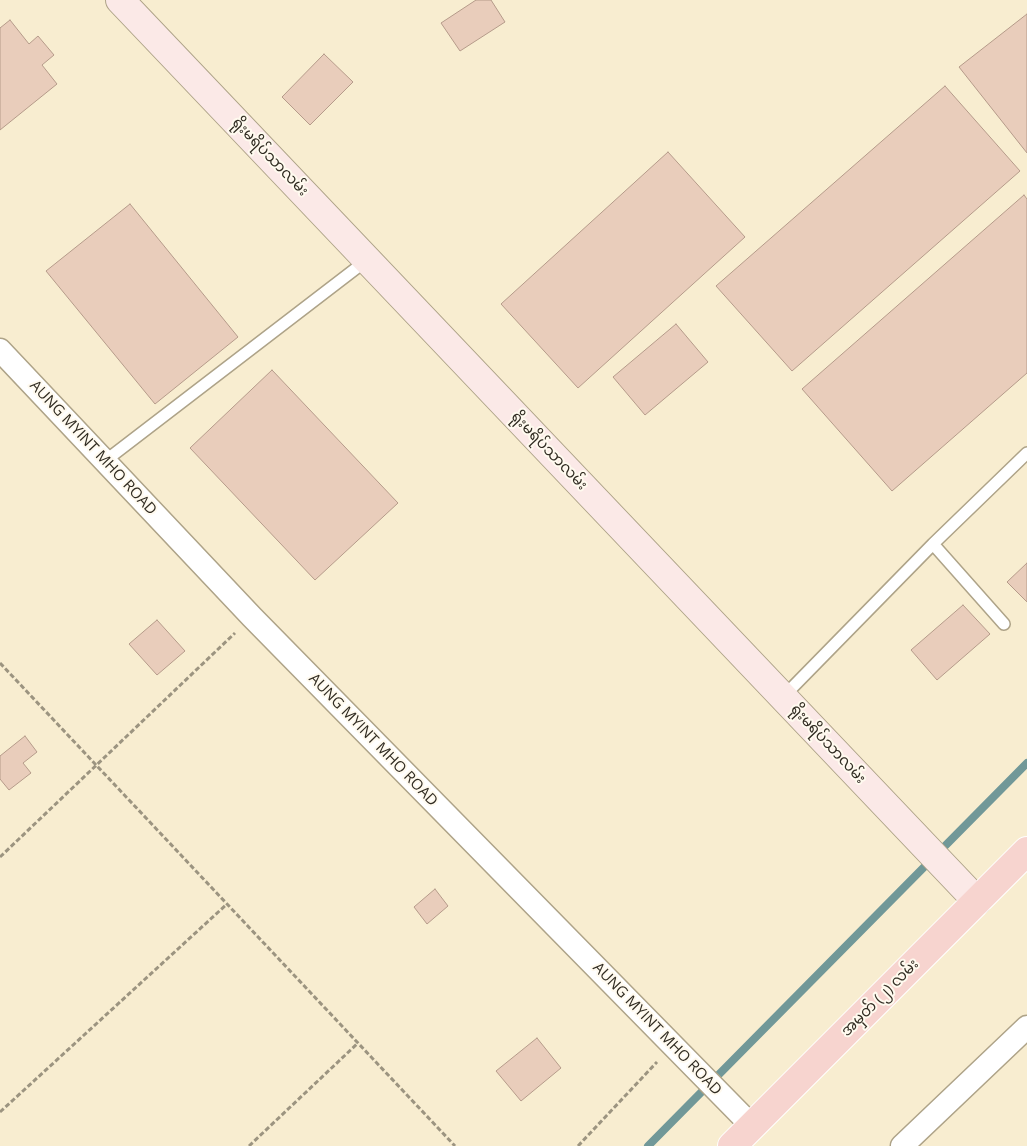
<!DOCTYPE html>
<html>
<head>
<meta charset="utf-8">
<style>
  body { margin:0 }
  canvas { display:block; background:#f8edd0 }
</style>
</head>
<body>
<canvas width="1027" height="1146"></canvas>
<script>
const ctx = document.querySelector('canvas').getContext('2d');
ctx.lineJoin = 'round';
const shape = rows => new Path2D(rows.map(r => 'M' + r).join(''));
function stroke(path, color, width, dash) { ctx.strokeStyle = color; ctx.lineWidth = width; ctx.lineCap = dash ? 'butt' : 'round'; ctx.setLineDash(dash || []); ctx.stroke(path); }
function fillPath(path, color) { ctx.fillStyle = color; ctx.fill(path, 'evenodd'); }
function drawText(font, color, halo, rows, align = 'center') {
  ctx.font = font + ' "Open Sans","Noto Sans Myanmar",sans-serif'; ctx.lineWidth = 4; ctx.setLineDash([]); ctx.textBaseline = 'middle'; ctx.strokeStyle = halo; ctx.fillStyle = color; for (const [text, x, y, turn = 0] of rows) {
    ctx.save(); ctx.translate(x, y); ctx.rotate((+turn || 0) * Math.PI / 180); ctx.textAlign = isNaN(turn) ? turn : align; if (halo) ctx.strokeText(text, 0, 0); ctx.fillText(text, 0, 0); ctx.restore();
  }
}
const stream = shape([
  [648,1146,1027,763]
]);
const building = shape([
  [476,0,491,0,505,22,460,51,441,23,476,0],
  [1027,14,1027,153,959,67,1027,14],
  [10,20,29,44,38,36,54,55,42,65,57,84,0,130,0,28,10,20],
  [324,54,353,82,310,125,282,97,324,54],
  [945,86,1020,171,792,371,716,286,945,86],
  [668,152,745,237,578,388,501,304,668,152],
  [1024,195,1027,199,1027,373,892,491,802,389,1024,195],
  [130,204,238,337,155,404,46,271,130,204],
  [676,324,708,362,645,415,613,377,676,324],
  [272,370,398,503,315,580,190,448,272,370],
  [1027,563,1027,602,1007,582,1027,563],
  [963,605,990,634,937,680,911,650,963,605],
  [157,620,185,651,157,675,129,644,157,620],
  [25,736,37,752,23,763,31,773,9,790,0,779,0,756,25,736],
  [435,889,448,906,427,924,414,907,435,889],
  [537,1038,561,1068,521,1101,496,1071,537,1038]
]);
const path = shape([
  [0,663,455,1146],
  [0,857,235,633],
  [0,1112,227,904],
  [249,1146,358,1043],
  [578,1146,657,1062]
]);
const lane = shape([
  [105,461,367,260],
  [933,544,1027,453],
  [783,697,933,544,1004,624]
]);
const street = shape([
  [0,350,252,617,752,1126],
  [902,1146,1027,1027]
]);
const secondary = shape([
  [120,0,977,901]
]);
const primary = shape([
  [732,1146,1027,851]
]);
const streetNames = [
  ["ရိုးမရိပ်သာလမ်း",270,157,46],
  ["AUNG MYINT MHO ROAD",93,448,47],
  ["ရိုးမရိပ်သာလမ်း",549,451,46],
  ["AUNG MYINT MHO ROAD",373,740,46],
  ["ရိုးမရိပ်သာလမ်း",828,744,47],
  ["အမှတ် (၂) လမ်း",880,998,-45],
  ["AUNG MYINT MHO ROAD",657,1029,46]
];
stroke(stream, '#719898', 8);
fillPath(building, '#e9cdbb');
stroke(building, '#b59b8a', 1);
stroke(lane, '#aea388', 14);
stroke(street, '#aea388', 25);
stroke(secondary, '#aea388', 30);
stroke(primary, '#fff', 30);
stroke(path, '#9c9480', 3, [5, 2.5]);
stroke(lane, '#fff', 11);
stroke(street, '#fff', 22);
stroke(secondary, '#fbe9e7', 28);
stroke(primary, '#f7d4cf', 28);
drawText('15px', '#312c22', '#fffaef', streetNames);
</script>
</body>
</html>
